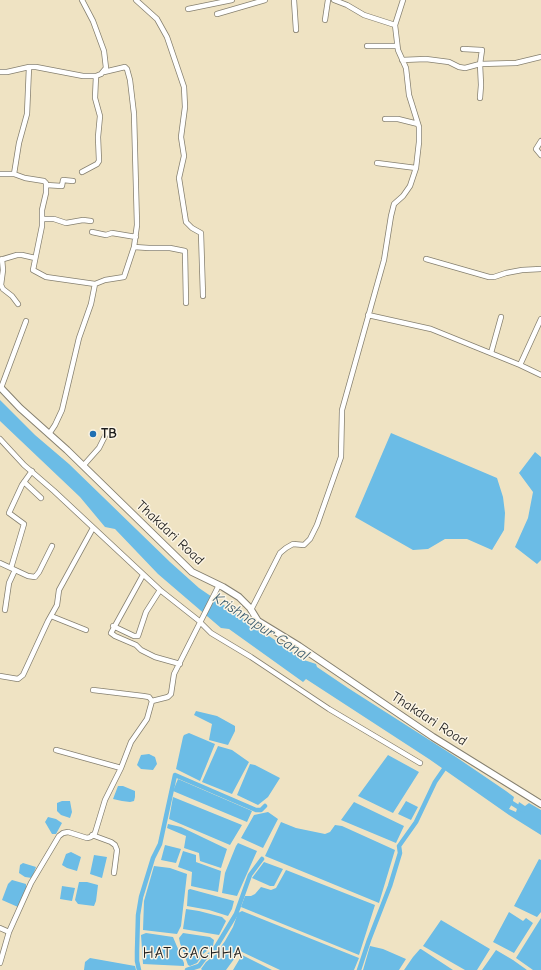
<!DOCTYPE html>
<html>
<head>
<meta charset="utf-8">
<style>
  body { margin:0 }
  canvas { display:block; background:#efe3c3 }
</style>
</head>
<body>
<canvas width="541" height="970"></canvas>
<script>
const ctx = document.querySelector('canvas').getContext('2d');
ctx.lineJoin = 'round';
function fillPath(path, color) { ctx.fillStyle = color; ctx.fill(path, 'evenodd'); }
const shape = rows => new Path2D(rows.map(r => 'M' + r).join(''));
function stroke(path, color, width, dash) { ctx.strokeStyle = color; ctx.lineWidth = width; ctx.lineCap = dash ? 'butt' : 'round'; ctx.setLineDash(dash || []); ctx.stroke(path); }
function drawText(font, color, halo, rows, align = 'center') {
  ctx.font = font + ' "Comic Neue",sans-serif'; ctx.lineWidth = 3; ctx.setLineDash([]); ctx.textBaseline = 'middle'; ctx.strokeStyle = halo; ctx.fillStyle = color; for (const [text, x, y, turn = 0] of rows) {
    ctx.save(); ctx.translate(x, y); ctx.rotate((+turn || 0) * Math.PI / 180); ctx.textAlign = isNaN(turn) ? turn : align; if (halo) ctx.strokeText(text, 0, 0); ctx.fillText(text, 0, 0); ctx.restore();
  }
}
const water = shape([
  [0,400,35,435,69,464,170,562,199,588,304,660,316,664,317,667,348,688,456,757,506,791,514,797,512,804,509,809,516,812,519,802,525,806,529,803,541,810,541,835,509,815,429,759,306,679,303,682,229,629,221,628,158,574,115,529,105,527,80,497,0,421],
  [391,433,497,478,503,497,505,513,504,530,492,550,467,539,445,539,428,549,413,550,355,517],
  [535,452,541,457,541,560,537,564,515,547,528,518,533,492,519,473],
  [196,711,217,716,235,726,235,731,228,745,209,740,212,724,194,715],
  [189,733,215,744,200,781,176,769,183,737,184,735],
  [218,746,232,750,249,762,232,794,202,782],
  [149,754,155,757,157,764,153,770,141,769,137,765,141,755],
  [388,755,419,772,393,813,358,796],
  [250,764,255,765,280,778,268,797,258,805,237,795],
  [178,779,252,811,247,822,173,791],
  [118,786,123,786,135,791,135,797,134,801,130,802,122,801,113,799],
  [173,797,242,825,230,845,169,819],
  [62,801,70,801,72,812,70,818,61,815,57,811,57,803],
  [406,801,418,807,411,820,398,814],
  [354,802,404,826,396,843,341,820],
  [268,812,278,819,263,848,241,838,254,815],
  [48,817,56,819,62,823,56,834,52,834,45,822],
  [281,822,296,828,325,834,330,832,335,825,342,826,395,850,379,903,265,856],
  [168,824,181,827,227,849,221,868,200,861,199,853,184,848,186,836,167,828],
  [238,843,257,851,237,896,222,893,225,873,236,846],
  [165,845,181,849,176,863,161,860],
  [183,851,196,855,196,862,221,871,218,892,191,886,192,872,178,867],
  [71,852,81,857,77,871,67,868,62,865,66,854],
  [94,855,107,857,102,878,90,874],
  [539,859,541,860,541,912,537,917,514,906],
  [264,862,283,869,274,886,270,886,252,878],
  [23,863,36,867,32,878,25,877,19,873,20,865],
  [154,866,170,868,187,874,181,926,177,934,143,930,144,901],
  [286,870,375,905,359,955,241,907,245,896,251,896,255,894,261,887,271,890,276,888],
  [12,880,26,884,26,889,18,907,2,900,8,884],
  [79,882,87,882,98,885,96,901,94,906,78,904,75,900],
  [62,886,75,888,72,901,60,899],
  [190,889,234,901,232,909,228,916,209,910,187,906,188,890],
  [186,909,199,911,222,917,226,921,219,935,183,929],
  [242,911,359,958,354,970,280,970,240,951,226,970,202,970,201,969,206,962,215,955,225,941,233,927,238,913],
  [509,912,523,921,526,918,533,923,514,953,493,942],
  [541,918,541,970,533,970,516,958],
  [441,920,490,949,477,970,465,970,423,946],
  [146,933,173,937,184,963,184,966,143,964,141,935],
  [183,933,210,937,214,940,213,946,203,954,197,963,190,966,188,965,180,943,179,938],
  [370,946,383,949,406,959,399,970,363,970],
  [420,949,421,949,453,970,404,970,413,957],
  [496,950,513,960,527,970,482,970],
  [242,955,272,970,233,970],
  [90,958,135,966,136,970,84,970,85,962]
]);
const canal = shape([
  [507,800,523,810],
  [139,970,137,961,137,951,138,915,141,897,153,858,160,844,175,775,256,810,261,810,265,806],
  [187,970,199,966,205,958,213,952,236,914,250,875,262,859],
  [359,970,369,940,390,886,400,853,399,846,416,822,435,782,444,769]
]);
const minor = shape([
  [136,0,157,19,167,37,184,87,185,107,181,137,184,156,179,178,186,222,192,228,201,233,203,296],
  [294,0,296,30],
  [188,9,232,0],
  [217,14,265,0],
  [325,20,328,0],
  [395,25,403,0],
  [367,46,397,46],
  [463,49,482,50,480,64,481,85,480,98],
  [402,60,426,59,449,62,459,67,465,68,480,64,516,63,541,57],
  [29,67,27,114,19,143,14,174,25,178,44,181,46,183,46,193,42,210,42,226,33,270,46,277,95,284,91,304,79,338,62,410,55,425,49,434],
  [0,72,7,72,29,67,36,67,83,76,96,76,101,74,106,68,104,51,93,21,82,0],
  [385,119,398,119,418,124],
  [541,141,536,149,541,155],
  [377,163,416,168],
  [82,172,97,164,99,161,98,137,100,116,95,98,96,76],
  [0,174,14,174],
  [46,185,62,186,63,180,73,181],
  [42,219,54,219,66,223,83,220,91,221],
  [92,232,106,235,112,233,136,237],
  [134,247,149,248,170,248,185,251,186,303],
  [2,259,3,270,1,285,3,289,12,296,18,304],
  [426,259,489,277,494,277,506,273,522,270,541,269],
  [0,260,17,255,22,255,35,258],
  [95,284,105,280,124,277,134,247,137,225,134,114,130,80,127,69,125,67,104,72],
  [368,315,431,329,520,365,541,319],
  [491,353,501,317],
  [520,365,541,375],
  [1,388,26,321],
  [0,439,24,465,54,491,160,590,198,620,211,633,251,657,329,709,420,763],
  [83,466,99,448,107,432],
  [24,482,41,498],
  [0,563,28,576,35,577,39,572,52,546],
  [11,568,24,524,9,513,22,485,32,471],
  [143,575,111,633,115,636,136,645,141,650,155,657,180,664],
  [5,610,9,583,15,570],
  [251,610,280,553,286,548,293,544,304,545,310,539,317,525,341,457,342,410,384,260,391,216,394,204,403,196,410,186,416,168,419,142,419,127,409,95,406,68,398,50,395,25,364,15,347,5,334,0],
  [51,616,86,630],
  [113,626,134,636,138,636,146,612,160,590],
  [0,676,18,679,23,675,48,621,57,605,59,590,93,528],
  [93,690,143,696,149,697,152,701],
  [56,750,121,768],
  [92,835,111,842,115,845,117,850,114,873],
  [0,928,9,932],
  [0,963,9,932,31,883,59,836,63,833,68,832,87,838,91,837,95,833,105,800,121,768,131,742,147,719,152,701,168,697,171,694,174,674,219,585]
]);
const tertiary = shape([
  [0,387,20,408,67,450,192,572,223,587,239,597,250,608,258,621,299,646,433,737,541,804]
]);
const markers = [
  [93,434,4,"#1f6fb2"]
];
const poiNames = [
  ["TB",101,434]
];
const streetNames = [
  ["Thakdari Road",170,533,43],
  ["Thakdari Road",429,719,33]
];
const waterNames = [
  ["Krishnapur Canal",261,627,33]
];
const neighbourhoodNames = [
  ["HAT GACHHA",193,954]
];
fillPath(water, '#6bbce6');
stroke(canal, '#6bbce6', 4.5);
stroke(minor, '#868070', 6);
stroke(tertiary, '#868070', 8);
stroke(minor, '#fff', 4.5);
stroke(tertiary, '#fff', 6);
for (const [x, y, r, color] of markers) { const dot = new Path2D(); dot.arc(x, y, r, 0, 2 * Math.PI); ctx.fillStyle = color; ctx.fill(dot); stroke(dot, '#fcf5e5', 1.5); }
drawText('bold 14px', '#1c1c1c', '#fcf5e5', poiNames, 'left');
drawText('14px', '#1c1c1c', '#fcf5e5', streetNames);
drawText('italic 15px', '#3c5c6d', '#fcf5e5', waterNames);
ctx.letterSpacing = '1px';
drawText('15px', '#1c1c1c', '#fcf5e5', neighbourhoodNames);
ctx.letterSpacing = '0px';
</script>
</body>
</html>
